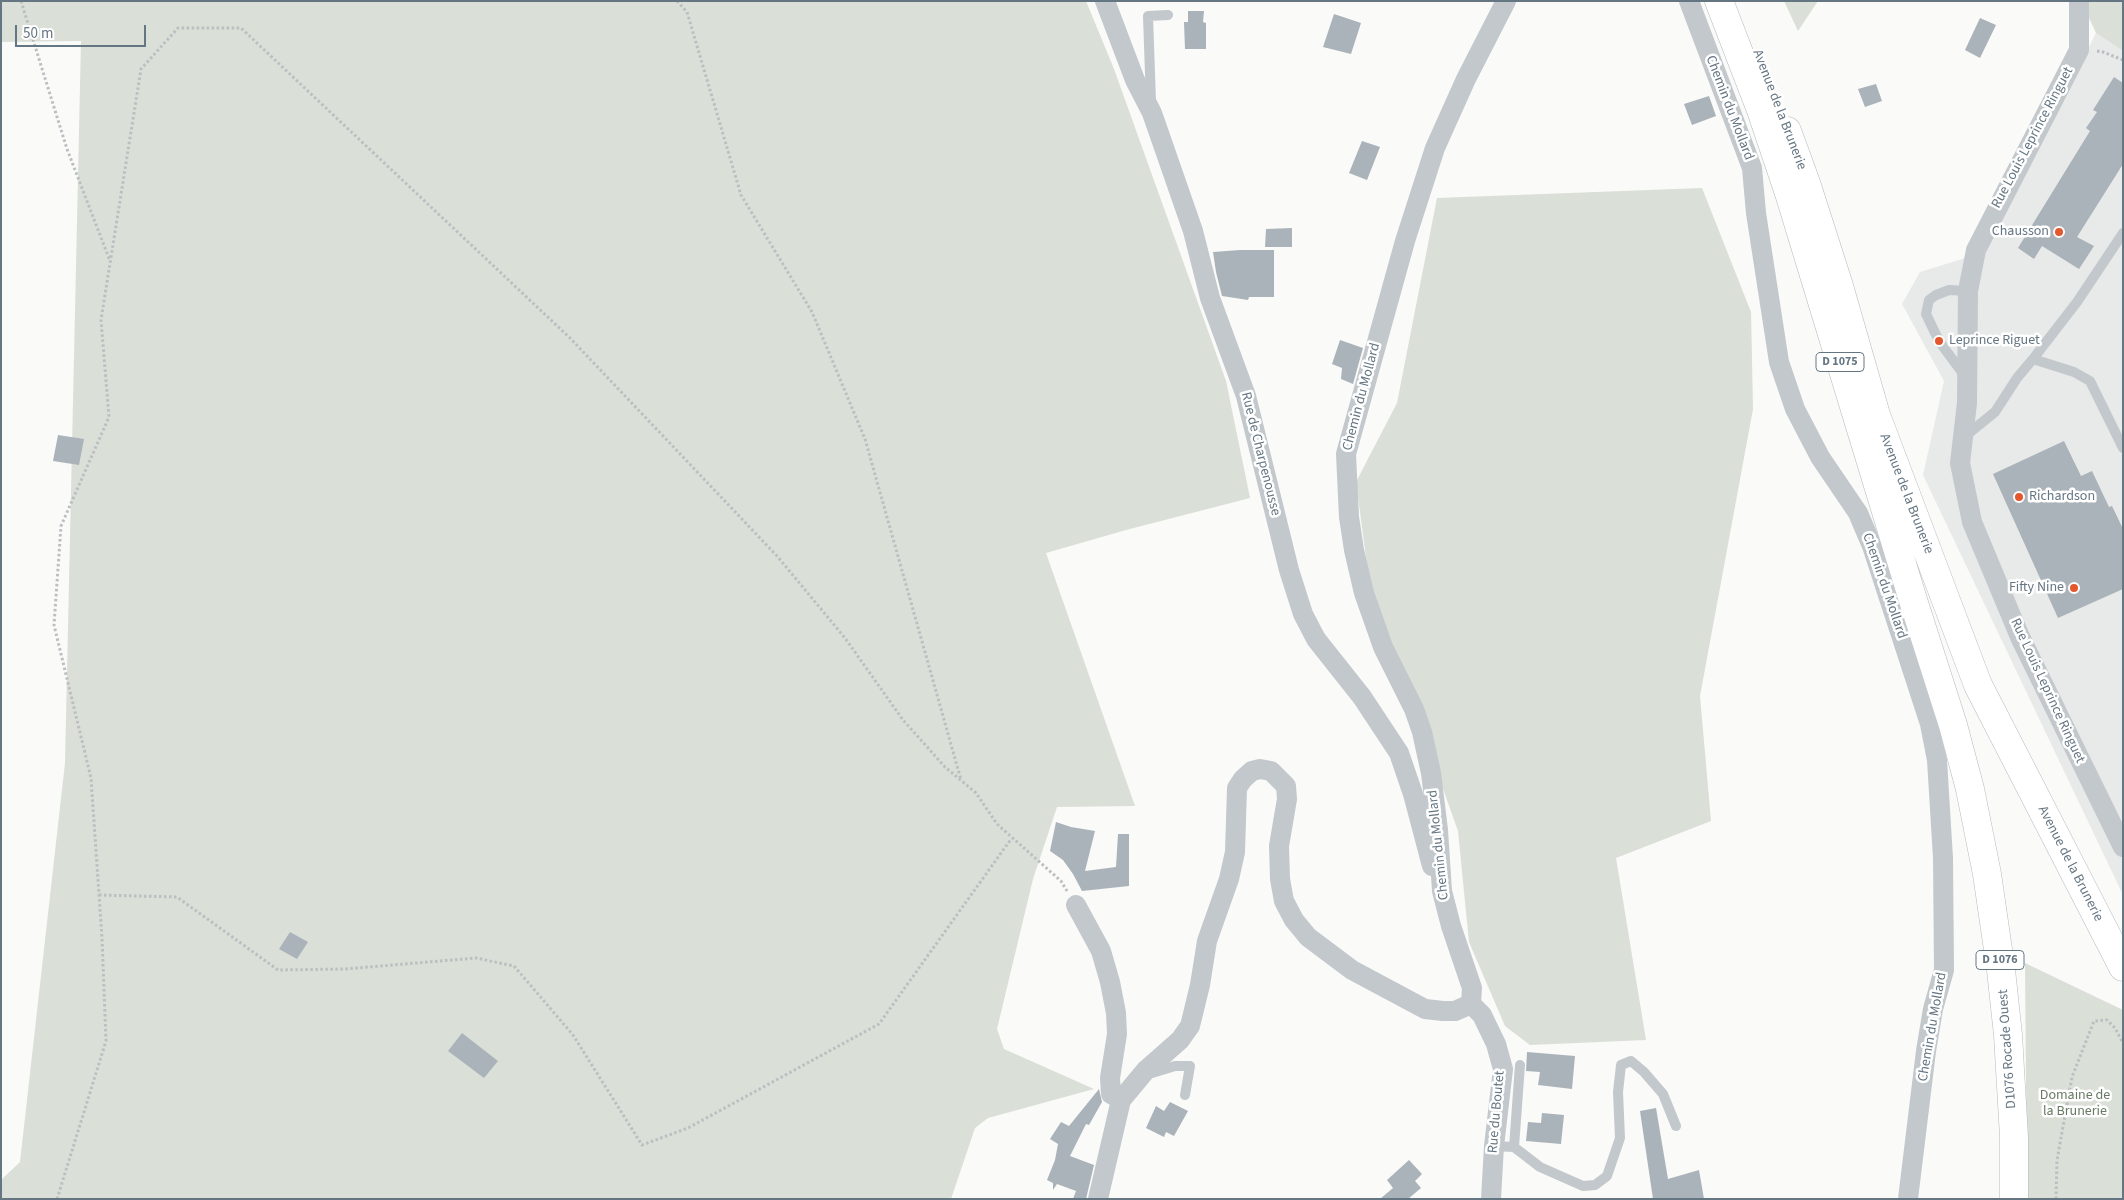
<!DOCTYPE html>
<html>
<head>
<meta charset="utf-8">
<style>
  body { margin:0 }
  #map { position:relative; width:2124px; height:1200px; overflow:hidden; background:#fafaf8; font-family:"Source Sans 3",sans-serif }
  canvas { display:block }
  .frame { position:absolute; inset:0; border:2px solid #657683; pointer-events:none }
  .scale { position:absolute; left:15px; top:25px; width:131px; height:22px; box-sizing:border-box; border:2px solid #657683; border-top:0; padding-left:6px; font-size:15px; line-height:18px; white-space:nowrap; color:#657683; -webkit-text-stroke:4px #fff; paint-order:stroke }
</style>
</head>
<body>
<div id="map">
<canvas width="2124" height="1200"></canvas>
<div class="frame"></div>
<div class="scale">50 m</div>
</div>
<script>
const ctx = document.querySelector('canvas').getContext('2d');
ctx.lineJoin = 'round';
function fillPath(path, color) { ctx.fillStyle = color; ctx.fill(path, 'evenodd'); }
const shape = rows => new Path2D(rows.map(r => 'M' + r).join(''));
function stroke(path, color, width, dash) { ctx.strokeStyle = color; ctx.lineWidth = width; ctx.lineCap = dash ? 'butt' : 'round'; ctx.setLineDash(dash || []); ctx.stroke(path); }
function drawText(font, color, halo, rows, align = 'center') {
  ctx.font = font + ' "Source Sans 3",sans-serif'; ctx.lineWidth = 5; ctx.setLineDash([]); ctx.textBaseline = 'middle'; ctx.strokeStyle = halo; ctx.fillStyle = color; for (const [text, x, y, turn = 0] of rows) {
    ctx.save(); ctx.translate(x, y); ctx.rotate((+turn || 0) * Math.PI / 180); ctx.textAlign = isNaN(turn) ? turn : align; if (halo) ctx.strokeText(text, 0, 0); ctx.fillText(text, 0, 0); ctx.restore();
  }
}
const built = shape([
  [2096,33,2123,51,2123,895,1923,475,1944,381,1902,304,1920,272,1985,252]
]);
const green = shape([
  [1,1,1086,1,1114,69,1226,381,1250,498,1126,530,1046,553,1135,806,1057,807,1033,879,997,1029,1004,1049,1094,1089,988,1118,975,1128,951,1199,1,1199,1,1180,20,1162,65,763,81,41,1,42],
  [1784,1,1818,1,1798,31],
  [2081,1,2123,1,2123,51,2096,33],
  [1702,188,1751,312,1753,409,1700,696,1711,821,1616,858,1646,1040,1530,1045,1505,1026,1469,942,1458,831,1369,580,1356,482,1397,403,1437,198],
  [2025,963,2123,1010,2123,1199,2027,1199]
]);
const building = shape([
  [1188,11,1204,11,1203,22,1206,23,1206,49,1185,49,1184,22,1188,22],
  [1334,14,1361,23,1351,54,1323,47],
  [1980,18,1996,25,1980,58,1965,50],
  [2114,77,2123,83,2123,164,2077,237,2094,246,2079,269,2042,246,2034,259,2018,248,2090,131,2086,128,2097,112,2093,110],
  [1876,84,1882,101,1865,107,1858,89],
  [1709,96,1716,116,1692,125,1684,104],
  [1362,141,1380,147,1367,180,1349,173],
  [1292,228,1292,247,1265,247,1266,229],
  [1240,250,1274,250,1274,297,1249,297,1248,300,1222,296,1216,272,1213,252],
  [1340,340,1363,348,1353,384,1341,379,1342,368,1332,364],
  [58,435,84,439,79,465,53,461],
  [2064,441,2081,476,2092,471,2109,507,2112,506,2123,529,2123,589,2058,618,1993,474],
  [1056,822,1071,827,1095,831,1085,871,1116,867,1118,834,1129,834,1129,886,1082,891,1073,874,1063,860,1050,851],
  [290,932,308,942,297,959,279,949],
  [462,1033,498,1061,484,1078,448,1051],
  [1527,1052,1575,1056,1572,1089,1538,1085,1540,1072,1526,1071],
  [1099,1089,1102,1102,1089,1125,1086,1124,1070,1156,1094,1165,1086,1199,1073,1199,1076,1191,1057,1184,1053,1190,1053,1183,1047,1180,1055,1160,1058,1144,1050,1139,1061,1122,1069,1126],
  [1170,1102,1188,1111,1174,1136,1166,1132,1164,1137,1146,1128,1156,1106,1164,1111],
  [1656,1108,1668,1179,1699,1170,1704,1199,1653,1199,1640,1111],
  [1542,1113,1564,1115,1561,1144,1526,1141,1528,1122,1541,1123],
  [1409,1160,1422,1174,1415,1181,1421,1188,1408,1199,1380,1199,1393,1188,1387,1180]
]);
const path = shape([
  [21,1,67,149,110,261],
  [677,1,687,12,741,195,812,312,865,439,961,780],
  [2097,51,2103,52,2123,60],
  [99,895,177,897,278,970,345,969,476,958,514,966,573,1035,642,1145,688,1128,879,1024,1011,839],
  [57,1199,106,1041,102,938,91,778,54,625,61,526,109,417,101,320,141,69,178,28,241,28,570,338,777,556,845,638,903,720,945,767,976,793,997,824,1061,881,1067,891],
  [2056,1199,2057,1160,2072,1077,2094,1021,2107,1020,2115,1028,2123,1043]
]);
const lane = shape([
  [1151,102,1148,16,1168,15],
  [2033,359,2077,302,2123,233],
  [1964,375,1939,341,1926,314,1929,300,1936,295,1949,290,1968,291],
  [1964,437,1995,412,2017,378,2033,359,2074,372,2090,381,2123,448],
  [1149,1074,1175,1066,1190,1066,1185,1095],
  [1494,1146,1514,1147,1540,1167,1583,1186,1595,1185,1607,1176,1620,1138,1618,1092,1621,1065,1631,1061,1644,1072,1663,1094,1676,1126],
  [1514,1147,1520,1065]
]);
const street = shape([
  [1105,1,1135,80,1152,113,1193,231,1210,298,1246,396,1289,570,1303,614,1316,639,1362,697,1399,753,1413,794,1432,866],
  [1689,1,1752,168,1756,213,1779,362,1795,409,1820,457,1858,513,1872,546,1930,724,1937,760,1943,858,1944,970,1933,1009,1926,1051,1908,1199],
  [2079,1,2079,50,1976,250,1968,291,1967,403,1960,463,1972,522,2020,637,2123,847],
  [1076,905,1101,951,1110,982,1116,1013,1117,1034,1110,1078,1111,1094,1121,1100],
  [1471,1004,1482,1015,1496,1044,1503,1069,1494,1146,1491,1199],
  [1098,1199,1121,1100,1146,1070,1180,1040,1190,1026,1200,985,1207,941,1229,879,1235,852,1237,788,1243,779,1252,771,1260,769,1271,771,1286,786,1287,799,1279,846,1280,879,1284,901,1294,920,1308,937,1352,970,1425,1009,1443,1011,1455,1011,1471,1004,1472,988,1451,926,1442,891,1438,830,1431,773,1422,732,1414,709,1383,647,1364,593,1354,550,1349,517,1346,454,1405,241,1435,148,1466,79,1506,1]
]);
const primary = shape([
  [1719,1,1761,110,1789,193,1913,600,1953,725,1970,789,1987,874,2001,970,2008,1035,2014,1137,2014,1199],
  [1787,131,1806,183,1839,286,1876,415,1978,685,2123,967]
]);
const markers = [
  [2059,232,5,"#e4572e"],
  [1939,341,5,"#e4572e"],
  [2019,497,5,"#e4572e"],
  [2074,588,5,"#e4572e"]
];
const shields = [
  [1840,362,48],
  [2000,960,48]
];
const shieldNames = [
  ["D 1075",1840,362],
  ["D 1076",2000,960]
];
const streetNames = [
  ["Chemin du Mollard",1729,108,69],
  ["Avenue de la Brunerie",1779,110,69],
  ["Rue Louis Leprince Ringuet",2033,138,-62],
  ["Chemin du Mollard",1362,397,-75],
  ["Rue de Charpenousse",1260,454,76],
  ["Avenue de la Brunerie",1906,494,69],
  ["Chemin du Mollard",1884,586,71],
  ["Rue Louis Leprince Ringuet",2047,691,65],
  ["Chemin du Mollard",1439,845,-96],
  ["Avenue de la Brunerie",2070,864,63],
  ["Chemin du Mollard",1933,1027,-80],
  ["D1076 Rocade Ouest",2008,1049,-94],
  ["Rue du Boutet",1497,1112,-85]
];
const poiNames = [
  ["Chausson",2049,232],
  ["Leprince Riguet",1949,341,"left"],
  ["Richardson",2029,497,"left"],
  ["Fifty Nine",2064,588]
];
const parkNames = [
  ["Domaine de",2075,1096],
  ["la Brunerie",2075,1112]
];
fillPath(built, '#e8e9e9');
fillPath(green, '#dadfd7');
fillPath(building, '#aab3b9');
stroke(primary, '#b5babe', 29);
stroke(path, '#bbbfc2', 3, [2.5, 2.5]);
stroke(lane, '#c3c8cc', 10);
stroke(street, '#c3c8cc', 20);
stroke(primary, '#fff', 28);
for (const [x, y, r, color] of markers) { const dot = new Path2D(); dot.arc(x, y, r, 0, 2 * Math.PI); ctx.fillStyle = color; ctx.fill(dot); stroke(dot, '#fff', 2); }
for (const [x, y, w] of shields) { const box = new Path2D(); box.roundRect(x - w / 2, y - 9.5, w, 19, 4); ctx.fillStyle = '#fff'; ctx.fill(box); stroke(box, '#657683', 1); }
drawText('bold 12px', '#657683', null, shieldNames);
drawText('14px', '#657683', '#fff', streetNames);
drawText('14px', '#657683', '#fff', poiNames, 'right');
drawText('14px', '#687a64', '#fff', parkNames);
</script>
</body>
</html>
